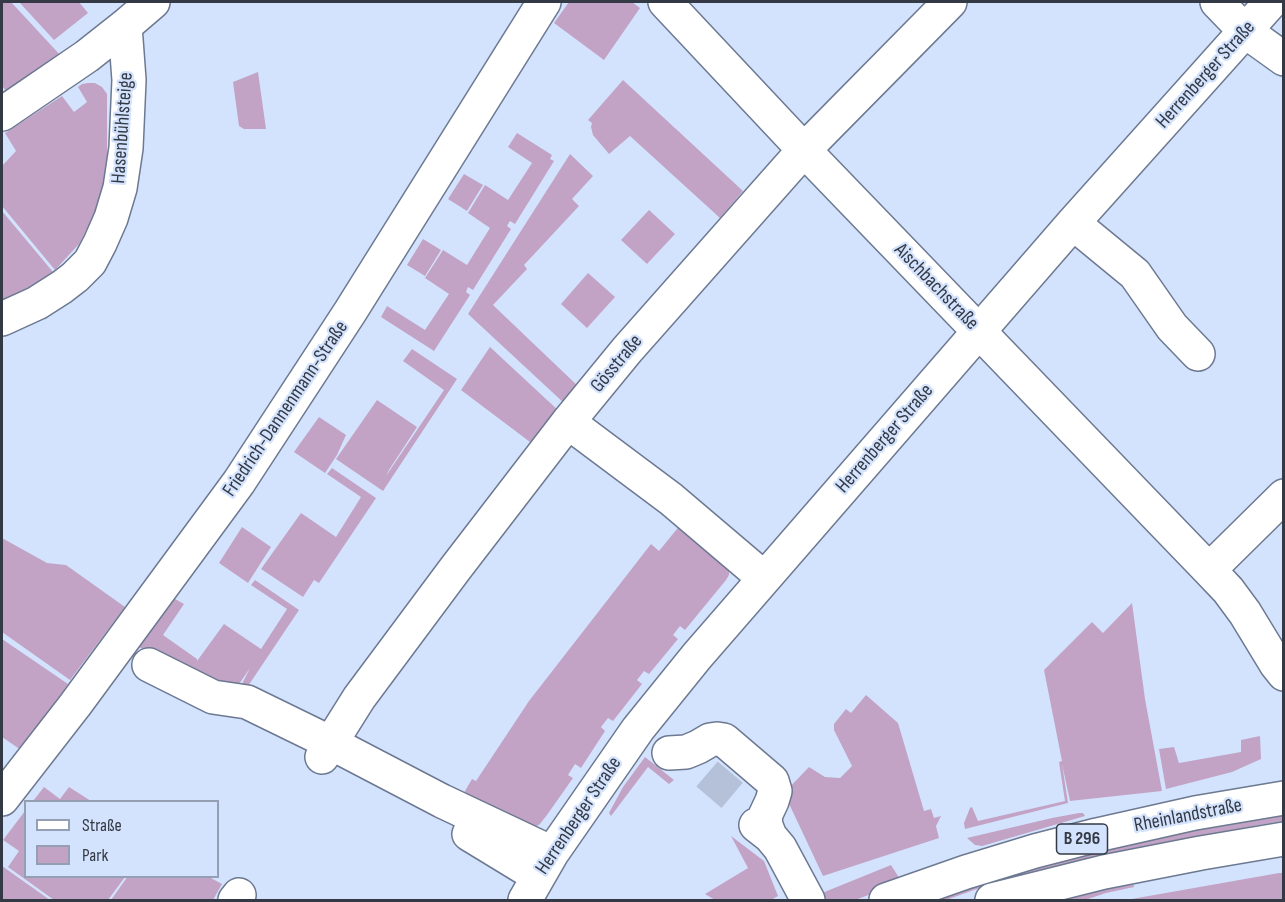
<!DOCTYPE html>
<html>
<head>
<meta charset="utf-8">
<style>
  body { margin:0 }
  #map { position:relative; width:1285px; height:902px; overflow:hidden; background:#d4e3fd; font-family:"Sofia Sans Condensed",sans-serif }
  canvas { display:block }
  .frame { position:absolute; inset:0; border:3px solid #343a45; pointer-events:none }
  .legend { position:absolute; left:24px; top:800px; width:195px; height:78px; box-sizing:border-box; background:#d4e3fd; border:2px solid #949fb3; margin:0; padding:8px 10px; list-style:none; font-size:18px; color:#343a45 }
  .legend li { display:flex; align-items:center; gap:12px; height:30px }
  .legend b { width:30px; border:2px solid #949fb3 }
</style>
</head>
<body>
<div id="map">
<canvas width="1285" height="902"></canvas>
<div class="frame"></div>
<ul class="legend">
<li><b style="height:8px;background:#fff"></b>Straße</li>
<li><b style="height:16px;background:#c2a3c5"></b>Park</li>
</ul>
</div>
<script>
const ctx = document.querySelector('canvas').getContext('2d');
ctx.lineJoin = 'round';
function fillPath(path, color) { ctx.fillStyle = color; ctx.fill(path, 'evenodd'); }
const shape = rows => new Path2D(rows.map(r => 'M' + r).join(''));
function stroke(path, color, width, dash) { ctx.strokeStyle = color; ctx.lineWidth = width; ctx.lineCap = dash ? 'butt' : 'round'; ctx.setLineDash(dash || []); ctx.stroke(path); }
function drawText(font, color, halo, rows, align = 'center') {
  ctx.font = font + ' "Sofia Sans Condensed",sans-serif'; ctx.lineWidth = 4.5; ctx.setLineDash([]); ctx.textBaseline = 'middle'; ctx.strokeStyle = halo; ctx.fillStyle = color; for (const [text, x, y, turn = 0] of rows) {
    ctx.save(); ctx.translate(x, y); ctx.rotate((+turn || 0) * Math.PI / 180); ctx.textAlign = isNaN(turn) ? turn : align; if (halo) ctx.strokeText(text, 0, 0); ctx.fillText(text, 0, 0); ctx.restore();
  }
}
const green = shape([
  [2,2,11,2,62,57,8,93,2,86],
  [19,2,79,2,88,13,54,40],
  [569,2,632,2,640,8,604,60,554,23],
  [258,72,266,129,244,129,239,126,233,82],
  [623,80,743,191,720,218,630,136,609,154,593,135,591,127,592,123,588,120],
  [88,83,95,83,102,87,107,94,107,157,104,182,93,217,79,244,55,270,2,206,2,166,16,151,5,133,62,96,74,112,87,102,78,87,82,84],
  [517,133,552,155,550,159,554,161,515,224,510,221,507,226,511,229,473,290,468,287,466,292,470,295,434,351,381,317,387,306,425,330,449,294,425,278,443,250,467,265,490,228,468,213,485,185,508,200,532,163,508,147],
  [570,154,593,176,572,199,579,206,524,265,527,269,493,305,580,388,565,404,468,314],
  [464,174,483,185,467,211,448,199],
  [649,210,675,234,647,264,621,240],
  [2,211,53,272,36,285,2,301],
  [423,239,441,250,425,276,407,265],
  [588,273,615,297,587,328,561,304],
  [490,347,560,412,534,445,461,390],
  [412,349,457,379,383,491,336,459,377,400,417,427,389,470,386,476,444,390,403,361],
  [319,417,346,435,337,455,325,473,294,452],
  [332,468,376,498,319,583,314,580,303,597,261,569,301,513,336,537,361,497,327,474],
  [681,524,729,569,729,575,726,580,685,630,680,626,673,635,678,639,649,674,644,671,637,680,642,684,613,721,608,718,601,727,605,731,581,768,575,764,568,775,573,778,547,815,539,825,526,830,461,798,472,779,476,781,529,701,651,544,659,551],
  [242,527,271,547,248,583,219,563],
  [2,538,47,563,66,565,125,607,70,680,2,632],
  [255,580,299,610,242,695,238,692,250,668,235,690,209,689,139,647,175,599,184,604,163,635,197,659,197,661,224,624,261,649,287,609,251,585],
  [1132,603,1145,699,1162,791,1070,801,1062,764,1068,803,965,829,964,823,970,808,972,807,978,821,1065,801,1059,762,1062,761,1044,670,1092,622,1103,633],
  [2,639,68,684,21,750,2,737],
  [866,695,898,723,924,811,931,809,934,818,941,816,936,826,939,838,823,876,784,793,809,767,825,777,840,778,852,766,834,730,834,724,846,709,851,713],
  [1260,736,1261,759,1232,772,1166,789,1159,749,1174,747,1179,763,1241,752,1241,740],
  [645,757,674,780,669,784,648,767,611,816,609,813,623,787],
  [44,787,60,799,69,787,91,801,33,801],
  [1283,809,1283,821,1259,825,1119,852,1057,866,988,885,946,900,922,900,1072,853],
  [25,811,26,876,125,877,108,900,54,900,8,867,19,851,3,840],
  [1079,813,1083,813,1085,816,982,846,975,845,967,838,1052,818],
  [731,836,764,861,778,896,771,900,715,900,705,894,748,868],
  [891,865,898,876,898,880,893,886,855,900,827,900,822,893],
  [2,866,50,900,2,900],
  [1279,873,1283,873,1283,900,1126,900],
  [128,876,209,877,222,884,213,900,111,900],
  [1134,885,1134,887,1106,893,1085,900,1041,900,1109,886]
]);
const minorTunnel = shape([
  [707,774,740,802]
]);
const minor = shape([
  [665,2,804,150,1209,570,1228,590,1245,613,1276,664,1284,674],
  [1217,2,1245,31,1284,59],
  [2,114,87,56,125,26,153,2],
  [1073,223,1135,274,1172,327,1198,354],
  [2,319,37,303,62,287,75,277,90,262,100,243,111,218,120,188,126,148,129,80,125,26],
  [568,422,671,499,764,578],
  [1209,570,1284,496],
  [149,665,213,697,247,702,331,743,442,801,552,853],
  [669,753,686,752,698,747,710,740,717,739,724,740,772,781,775,791,772,801,765,816,766,826,770,836],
  [322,757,359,698,455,569,568,422,627,350,804,150,950,2],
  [2,799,75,705,239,482,350,312,544,2],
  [756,825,770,836,780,848,808,900],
  [469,834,538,876],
  [235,900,239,895],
  [525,900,552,853,638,729,697,656,1073,223,1271,2]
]);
const major = shape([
  [886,900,966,872,1035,851,1097,835,1195,813,1284,798],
  [992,900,1104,872,1201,853,1284,839]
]);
const shields = [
  [1082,839,51]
];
const shieldNames = [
  ["B 296",1082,839]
];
const streetNames = [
  ["Herrenberger Straße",1206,75,-48],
  ["Hasenbühlsteige",123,128,-86],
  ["Aischbachstraße",936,287,46],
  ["Gösstraße",617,364,-50],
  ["Friedrich-Dannenmann-Straße",286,409,-56],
  ["Herrenberger Straße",885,439,-49],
  ["Herrenberger Straße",579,816,-56],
  ["Rheinlandstraße",1188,816,-11]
];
fillPath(green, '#c2a3c5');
stroke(minorTunnel, '#b4c1d8', 33, [33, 16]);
stroke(minor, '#6c7991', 36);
stroke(major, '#6c7991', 36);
stroke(minor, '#fff', 33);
stroke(major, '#fff', 33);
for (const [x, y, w] of shields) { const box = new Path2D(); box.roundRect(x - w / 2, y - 15, w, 30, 4.5); ctx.fillStyle = '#d4e3fd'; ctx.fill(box); stroke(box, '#343a45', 1.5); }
drawText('bold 18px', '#343a45', null, shieldNames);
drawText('20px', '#343a45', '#d4e3fd', streetNames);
</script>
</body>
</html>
